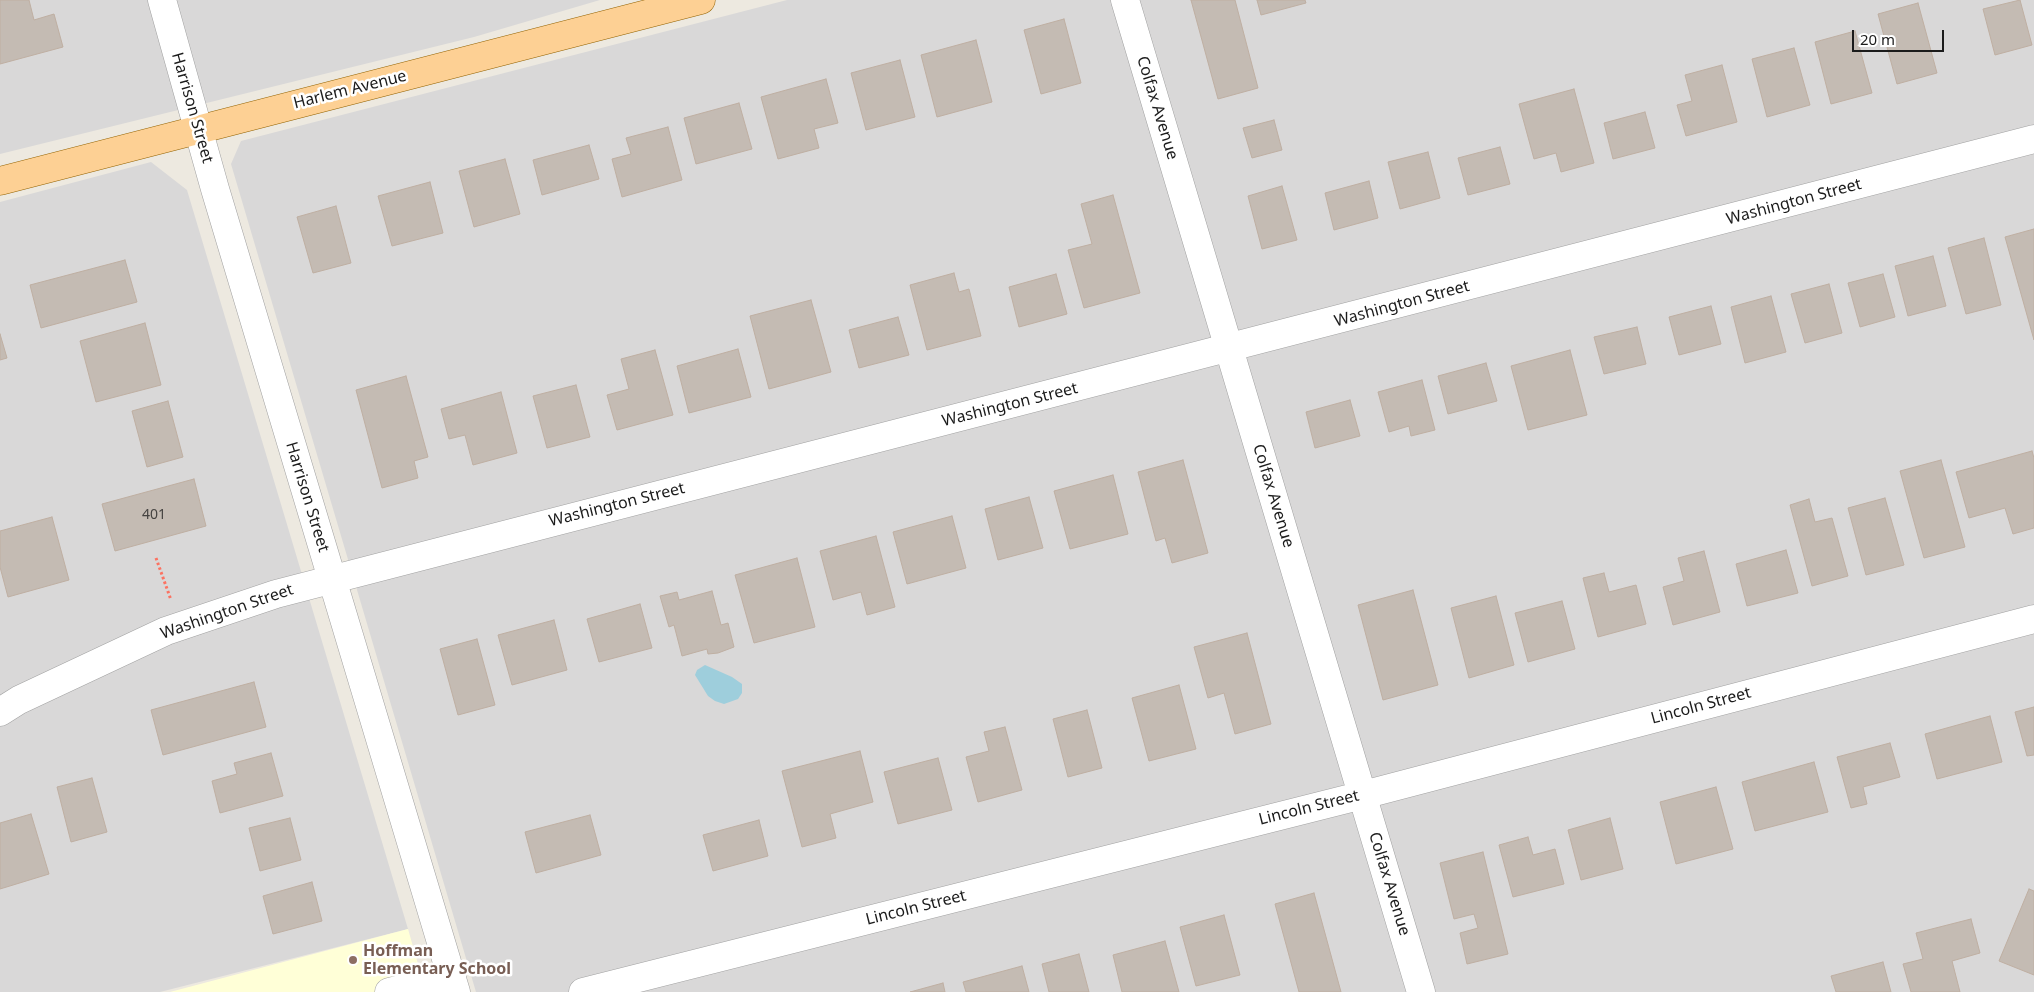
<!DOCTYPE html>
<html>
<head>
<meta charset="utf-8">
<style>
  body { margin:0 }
  #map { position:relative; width:2034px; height:992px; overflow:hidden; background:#ede9e0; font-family:"Noto Sans",sans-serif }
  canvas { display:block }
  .scale { position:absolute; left:1852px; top:30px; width:92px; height:22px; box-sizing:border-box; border:2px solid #1b1b1b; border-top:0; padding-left:6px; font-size:15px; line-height:18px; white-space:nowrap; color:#1b1b1b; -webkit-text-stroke:4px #fff; paint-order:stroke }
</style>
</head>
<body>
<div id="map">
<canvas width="2034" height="992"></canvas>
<div class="scale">20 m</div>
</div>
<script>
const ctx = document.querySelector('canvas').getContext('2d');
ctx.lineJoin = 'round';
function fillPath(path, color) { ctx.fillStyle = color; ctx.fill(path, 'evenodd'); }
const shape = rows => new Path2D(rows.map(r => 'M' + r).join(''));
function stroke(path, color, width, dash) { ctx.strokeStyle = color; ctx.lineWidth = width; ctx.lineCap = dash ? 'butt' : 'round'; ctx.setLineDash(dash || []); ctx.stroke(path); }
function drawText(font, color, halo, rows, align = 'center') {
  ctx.font = font + ' "Noto Sans",sans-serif'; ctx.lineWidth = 5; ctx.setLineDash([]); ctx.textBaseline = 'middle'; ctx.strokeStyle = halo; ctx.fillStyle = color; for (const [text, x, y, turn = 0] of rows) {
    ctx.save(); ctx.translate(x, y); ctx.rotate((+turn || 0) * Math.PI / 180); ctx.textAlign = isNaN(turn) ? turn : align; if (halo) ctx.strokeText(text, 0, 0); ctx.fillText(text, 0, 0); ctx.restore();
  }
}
const residential = shape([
  [0,0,600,0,474,37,0,154],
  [787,0,2034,0,2034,992,476,992,231,164,241,141],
  [151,162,187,190,408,929,160,992,0,992,0,202]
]);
const education = shape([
  [408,929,426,992,170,992]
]);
const water = shape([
  [705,665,732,677,742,684,742,693,738,699,724,704,715,701,708,696,695,675,697,670]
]);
const building = shape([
  [0,0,29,0,34,20,54,14,63,47,0,64,0,0],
  [1191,0,1235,0,1258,88,1218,99,1191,0],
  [1257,0,1305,0,1306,3,1261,15,1257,0],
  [2020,0,2032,45,1995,55,1983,9,2020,0],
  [1918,3,1937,73,1897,84,1878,14,1918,3],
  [1064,19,1081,83,1041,94,1024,30,1064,19],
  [1855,31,1872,93,1831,104,1815,42,1855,31],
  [976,40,992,102,937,117,921,55,976,40],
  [1794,48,1810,105,1767,117,1752,59,1794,48],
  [900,60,915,117,866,130,851,73,900,60],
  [1722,65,1737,122,1686,136,1677,105,1692,101,1685,75,1722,65],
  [826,79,838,123,814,129,819,148,778,159,761,97,826,79],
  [1574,89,1594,163,1561,172,1556,153,1534,159,1519,104,1574,89],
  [739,103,752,149,696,164,684,118,739,103],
  [1645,112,1655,148,1613,159,1604,123,1645,112],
  [1274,120,1282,150,1252,158,1243,128,1274,120],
  [668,127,682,180,622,197,612,159,631,154,626,138,668,127],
  [589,145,599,179,542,195,533,160,589,145],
  [1500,147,1510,184,1468,195,1458,158,1500,147],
  [1428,152,1440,198,1400,209,1388,162,1428,152],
  [505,159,520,214,474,227,459,171,505,159],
  [1369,181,1378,218,1334,230,1325,193,1369,181],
  [430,182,443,233,392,246,378,196,430,182],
  [1282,186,1297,240,1262,249,1248,196,1282,186],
  [1113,195,1140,293,1084,308,1068,250,1092,244,1081,204,1113,195],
  [336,206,351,263,313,273,297,217,336,206],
  [2034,229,2034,340,2005,237,2034,229],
  [1984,238,2001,305,1966,314,1948,248,1984,238],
  [1933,256,1946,306,1908,316,1895,266,1933,256],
  [125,260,137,302,41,328,30,285,125,260],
  [954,273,959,292,969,289,981,336,927,350,910,285,954,273],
  [1056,274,1067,314,1019,327,1009,287,1056,274],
  [1883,274,1895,317,1860,327,1848,283,1883,274],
  [1829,284,1842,333,1805,343,1791,294,1829,284],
  [1771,296,1786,352,1745,363,1731,307,1771,296],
  [811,300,831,372,769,389,750,316,811,300],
  [1711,306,1721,344,1679,355,1669,317,1711,306],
  [898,317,909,355,859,368,849,330,898,317],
  [145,323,161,385,96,402,80,341,145,323],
  [1637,327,1646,364,1604,374,1594,337,1637,327],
  [0,334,7,358,0,360,0,334],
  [738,349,751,397,689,413,677,366,738,349],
  [655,350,673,415,617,430,607,395,629,389,621,359,655,350],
  [1570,350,1587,415,1528,430,1511,366,1570,350],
  [1486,363,1497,401,1448,414,1438,376,1486,363],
  [406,376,428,457,414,461,418,478,382,488,356,390,406,376],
  [1422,380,1435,430,1411,436,1409,426,1389,432,1378,392,1422,380],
  [576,385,590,437,547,448,533,396,576,385],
  [501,392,517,453,473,465,465,435,449,439,441,409,501,392],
  [1350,400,1360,436,1315,448,1306,412,1350,400],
  [168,401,183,457,147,467,132,411,168,401],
  [2032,451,2034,458,2034,528,2013,534,2005,508,1969,518,1956,472,2032,451],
  [1183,460,1208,553,1172,563,1165,538,1156,541,1138,472,1183,460],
  [1941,460,1965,547,1924,558,1900,471,1941,460],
  [1113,475,1128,534,1070,549,1054,491,1113,475],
  [194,479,206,526,115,551,102,504,194,479],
  [1029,497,1043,548,998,560,985,509,1029,497],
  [1885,498,1904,565,1866,575,1848,508,1885,498],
  [1809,499,1815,522,1832,518,1848,576,1812,586,1790,505,1809,499],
  [952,516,966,568,907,584,893,532,952,516],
  [52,517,69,580,8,597,0,567,0,531,52,517],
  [876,536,895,607,867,615,861,592,833,600,820,551,876,536],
  [1786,550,1798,593,1747,606,1736,564,1786,550],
  [1704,551,1720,612,1673,625,1663,587,1684,581,1678,558,1704,551],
  [797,558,815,627,754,643,735,575,797,558],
  [1604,573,1609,592,1636,585,1646,624,1598,637,1583,578,1604,573],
  [1413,590,1438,685,1383,700,1358,605,1413,590],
  [712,591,721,625,728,623,734,647,718,653,708,654,707,649,682,656,674,625,669,627,660,596,677,592,679,600,712,591],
  [1496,596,1514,665,1469,678,1451,608,1496,596],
  [1562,601,1575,649,1528,662,1515,613,1562,601],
  [640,604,652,648,599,662,587,619,640,604],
  [554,620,567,670,512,685,498,635,554,620],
  [1247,633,1271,724,1235,734,1224,693,1208,698,1194,647,1247,633],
  [477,639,495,705,458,715,440,649,477,639],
  [254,682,266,727,163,755,151,710,254,682],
  [1179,685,1196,749,1149,761,1132,698,1179,685],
  [2034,707,2034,755,2027,756,2015,712,2034,707],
  [1087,710,1102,768,1068,777,1053,719,1087,710],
  [1990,716,2002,762,1937,779,1925,734,1990,716],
  [1005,727,1022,790,978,802,966,757,989,751,984,732,1005,727],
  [1890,743,1900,777,1863,787,1867,804,1851,808,1837,757,1890,743],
  [860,751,873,802,830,814,836,838,802,847,782,771,860,751],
  [271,753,283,796,220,813,212,781,237,774,234,763,271,753],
  [938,758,952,810,898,824,884,772,938,758],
  [1814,762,1828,812,1755,831,1742,782,1814,762],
  [92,778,107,832,71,842,57,787,92,778],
  [1716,787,1733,849,1676,864,1660,802,1716,787],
  [31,814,49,874,0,889,0,823,31,814],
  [590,815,601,855,536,873,525,832,590,815],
  [290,818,301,860,260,871,249,828,290,818],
  [1610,818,1623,869,1581,880,1568,830,1610,818],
  [759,820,768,856,713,871,703,835,759,820],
  [1528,837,1533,855,1555,849,1564,884,1513,897,1499,845,1528,837],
  [1483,852,1508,954,1467,964,1460,933,1478,928,1474,914,1454,919,1440,863,1483,852],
  [312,882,322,921,273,934,263,896,312,882],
  [2029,889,2034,891,2034,975,1999,961,2029,889],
  [1314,893,1341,992,1299,992,1275,904,1314,893],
  [1224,915,1240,975,1196,986,1180,927,1224,915],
  [1971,919,1980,953,1952,961,1960,992,1911,992,1903,964,1923,959,1916,933,1971,919],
  [1165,941,1179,992,1122,992,1113,955,1165,941],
  [1079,954,1089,992,1049,992,1042,964,1079,954],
  [1883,962,1891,992,1836,992,1831,976,1883,962],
  [1022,966,1029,992,966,992,963,982,1022,966],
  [943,983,945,992,910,992,943,983]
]);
const path = shape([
  [156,558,171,600]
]);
const minor = shape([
  [162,0,215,189,456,992],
  [1125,0,1421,992],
  [0,712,19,700,166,631,276,594,2034,139],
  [389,992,452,976],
  [583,992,1363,795,2034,619]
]);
const major = shape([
  [0,181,701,0]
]);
const markers = [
  [353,960,5,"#8d6e63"]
];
const numberNames = [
  ["401",154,515]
];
const streetNames = [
  ["Harlem Avenue",350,90,-14],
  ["Harrison Street",192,108,74],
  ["Colfax Avenue",1157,108,73],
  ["Washington Street",1794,202,-15],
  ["Washington Street",1402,304,-15],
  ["Washington Street",1010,405,-14],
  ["Colfax Avenue",1273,496,73],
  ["Harrison Street",307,497,73],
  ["Washington Street",617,505,-14],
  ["Washington Street",227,612,-19],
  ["Lincoln Street",1701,706,-15],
  ["Lincoln Street",1309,808,-14],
  ["Colfax Avenue",1389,884,73],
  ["Lincoln Street",916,908,-14]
];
const educationNames = [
  ["Hoffman",363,951],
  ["Elementary School",363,969]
];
fillPath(residential, '#d9d8d8');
fillPath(education, '#ffffd7');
fillPath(water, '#9ecedc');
fillPath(building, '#c4bbb3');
stroke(building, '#bfafa2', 1);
stroke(minor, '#a2a2a2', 29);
stroke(major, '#926200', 29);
stroke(path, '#fc7261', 3, [2.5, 2.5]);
stroke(minor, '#fff', 28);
stroke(major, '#fdd094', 28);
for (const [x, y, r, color] of markers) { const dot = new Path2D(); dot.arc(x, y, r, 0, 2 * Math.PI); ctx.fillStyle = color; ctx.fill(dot); stroke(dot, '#fff', 2); }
drawText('14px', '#454341', null, numberNames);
drawText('16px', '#1b1b1b', '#fff', streetNames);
drawText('bold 16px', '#785e54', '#fff', educationNames, 'left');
</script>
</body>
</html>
